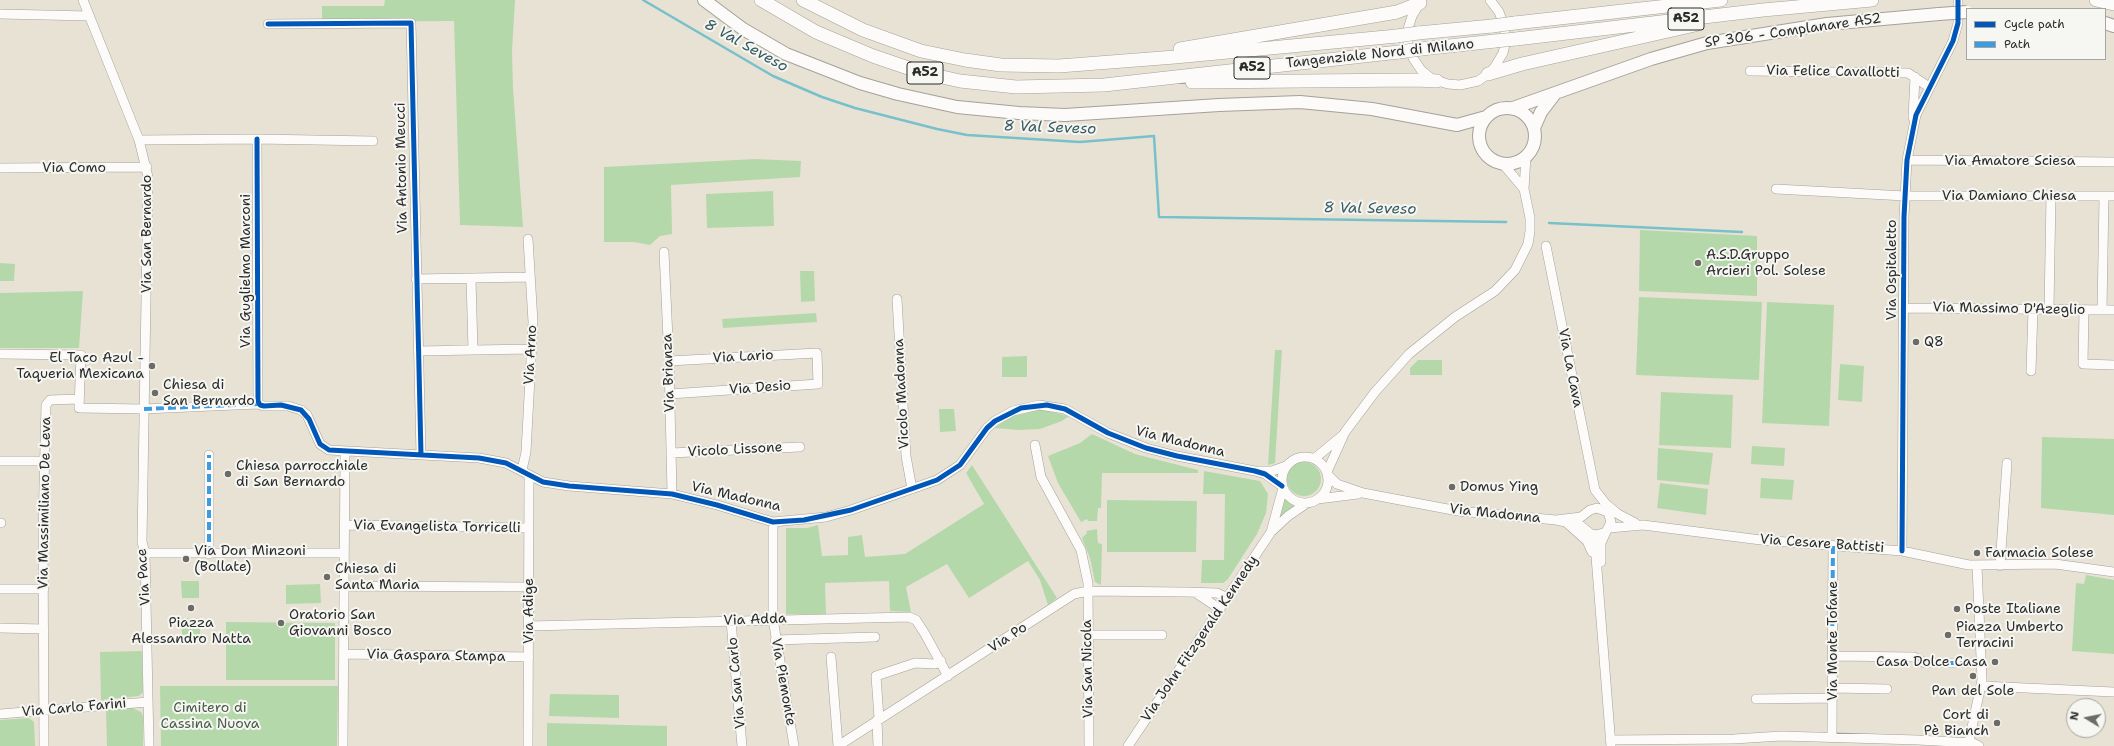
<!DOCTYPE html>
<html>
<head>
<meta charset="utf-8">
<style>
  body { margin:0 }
  #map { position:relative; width:2114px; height:746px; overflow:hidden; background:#e8e2d5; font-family:"Shantell Sans",sans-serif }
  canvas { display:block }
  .legend { position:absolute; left:1966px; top:8px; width:140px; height:52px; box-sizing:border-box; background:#f6f6f2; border:1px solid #a5a5a2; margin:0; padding:5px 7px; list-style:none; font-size:12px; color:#2b2b2b }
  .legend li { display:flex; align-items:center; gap:8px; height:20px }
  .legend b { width:20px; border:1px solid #a5a5a2 }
  .north { position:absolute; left:2066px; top:698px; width:40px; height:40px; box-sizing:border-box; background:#f6f6f2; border:1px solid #a5a5a2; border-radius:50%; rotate:280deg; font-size:11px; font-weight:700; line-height:16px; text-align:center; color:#2b2b2b }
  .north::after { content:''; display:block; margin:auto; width:14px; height:18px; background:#6d6b66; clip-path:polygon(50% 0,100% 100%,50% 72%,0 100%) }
</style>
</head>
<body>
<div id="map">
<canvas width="2114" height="746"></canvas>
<ul class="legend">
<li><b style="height:5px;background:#0057b8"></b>Cycle path</li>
<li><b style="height:5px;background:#3d9ce1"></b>Path</li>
</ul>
<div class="north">N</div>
</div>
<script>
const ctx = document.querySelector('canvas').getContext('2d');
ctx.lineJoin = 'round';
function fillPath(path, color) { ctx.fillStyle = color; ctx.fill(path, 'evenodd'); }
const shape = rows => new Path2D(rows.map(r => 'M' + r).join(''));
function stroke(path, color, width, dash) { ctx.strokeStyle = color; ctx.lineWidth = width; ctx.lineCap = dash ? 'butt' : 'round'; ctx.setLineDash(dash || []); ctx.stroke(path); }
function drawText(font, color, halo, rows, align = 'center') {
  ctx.font = font + ' "Shantell Sans",sans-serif'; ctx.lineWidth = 4; ctx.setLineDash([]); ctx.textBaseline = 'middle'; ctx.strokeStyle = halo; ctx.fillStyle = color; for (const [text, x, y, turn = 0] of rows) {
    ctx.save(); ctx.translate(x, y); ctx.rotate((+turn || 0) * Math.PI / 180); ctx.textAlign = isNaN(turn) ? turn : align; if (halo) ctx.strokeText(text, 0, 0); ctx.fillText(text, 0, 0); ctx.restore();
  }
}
const green = shape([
  [385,0,515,0,512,51,513,88,523,227,460,225,454,21,322,22,322,6,384,6],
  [755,159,801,161,800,177,671,185,672,234,660,236,650,245,634,242,604,242,604,167],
  [773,191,774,226,707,228,706,194],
  [1640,230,1757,236,1757,296,1639,291],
  [0,263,15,264,14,281,0,281],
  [800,271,814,271,815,301,801,302],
  [83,291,79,348,0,348,0,293],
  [1639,297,1762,302,1759,380,1636,375],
  [1767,302,1834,305,1829,426,1762,423],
  [816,313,817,322,723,328,722,319],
  [1275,350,1282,350,1275,463,1268,465],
  [1027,356,1027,377,1002,377,1002,357],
  [1418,360,1442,360,1442,375,1410,375,1410,368],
  [1840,364,1864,366,1862,402,1838,400],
  [1661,392,1733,395,1731,448,1659,445],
  [939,409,954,409,956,431,940,432],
  [1039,409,1069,416,1062,421,1040,429,1019,430,994,428,1017,413],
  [1092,434,1135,454,1198,470,1198,473,1102,473,1101,508,1098,508,1097,521,1088,521,1087,519,1081,522,1058,483,1048,456,1080,443],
  [2042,437,2114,439,2114,515,2041,508],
  [1752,446,1785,448,1784,466,1751,464],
  [1658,448,1713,453,1709,485,1657,480],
  '1287 479a17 17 0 1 1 34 0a17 17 0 1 1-34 0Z',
  [972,465,1057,598,1048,605,1040,580,1028,561,969,598,947,564,906,587,911,612,890,611,889,581,825,583,826,614,786,614,786,528,807,528,818,525,822,556,848,555,848,537,862,535,865,557,905,554,984,504,966,473],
  [1204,471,1260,481,1268,494,1266,513,1257,534,1228,579,1223,583,1201,583,1202,560,1224,560,1225,494,1203,494],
  [1761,478,1794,480,1792,500,1760,498],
  [1660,483,1708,489,1706,515,1657,508],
  [1284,498,1296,505,1278,521],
  [1107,500,1197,501,1196,552,1107,552],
  [1097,529,1098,543,1102,544,1101,585,1095,582,1090,558,1082,538,1087,533,1086,531],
  [2086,575,2114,580,2114,654,2072,651,2076,583,2084,584],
  [181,581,199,581,199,598,182,598],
  [320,584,321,603,286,604,286,585],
  [181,618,200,618,200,636,182,636],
  [226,622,335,623,335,680,226,680],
  [142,651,143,692,139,696,101,700,100,652],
  [160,686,338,686,337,746,161,746],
  [550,694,619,695,619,718,549,716],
  [133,708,141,712,143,716,143,746,107,746,106,710],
  [29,718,34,722,35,746,0,746,0,720],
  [547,723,667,726,667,746,547,746]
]);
const stream = shape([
  [643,0,773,76,822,97,855,108,937,129,967,135,1080,142,1154,136,1159,217,1506,222],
  [1549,223,1742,232]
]);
const minor = shape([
  [83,0,139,140,148,177,142,542,145,553,149,746],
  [1420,3,1412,16,1408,29,1408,44,1413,58,1421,70,1432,79,1448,84,1460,85,1478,81,1488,74,1494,68,1503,53,1505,45,1505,28,1499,12,1490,0],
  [0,14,89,16],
  [268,24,411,23,421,455],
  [1750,71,1908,73,1929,87],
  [1913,118,1915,77],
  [257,139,258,404],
  [139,140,257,139,373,141],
  [1907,160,2114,162],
  [1503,164,1524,189],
  [0,168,147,167],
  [1776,189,1905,196,2114,196],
  [1546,246,1595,490,1606,504,1618,514,1635,523],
  [664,252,669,361,672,494],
  [416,279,530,277],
  [471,279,473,350],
  [897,299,906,456,912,489],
  [1904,308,2114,310],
  [2049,309,2051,196],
  [2084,310,2083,364,2114,365],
  [2102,310,2104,197],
  [418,351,532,349],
  [0,354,81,355,79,408,144,409,258,404,264,406,288,406,301,410,307,415,320,444,329,450,479,458,506,463,543,482,569,486,672,494,717,505,773,522,826,517,851,510,937,480,960,465,987,428,995,421,1013,411,1039,405,1065,409,1108,433,1146,448,1177,456,1255,471,1265,474,1282,486],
  [669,361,817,353,818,384,670,394],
  [2031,371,2033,309],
  [1035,445,1041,477,1081,550,1088,583,1089,746],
  [671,453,800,447],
  '1282 480a23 23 0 1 1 46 0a23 23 0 1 1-46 0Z',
  [1315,458,1343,435],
  [0,461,44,461],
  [522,470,526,452,533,322,528,239],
  [1258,471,1272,471,1286,466],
  [1327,472,1345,432,1375,392,1409,354,1455,317,1495,291,1515,270,1528,244,1530,231,1530,218,1524,189,1526,156],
  [1328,475,1337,484,1363,493,1458,511,1556,520,1581,517,1590,510,1597,508,1608,512,1611,522,1606,532,1597,535,1591,534,1580,525,1556,520],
  [1318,499,1358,494],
  [773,522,773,619,794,746],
  [0,523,1,523],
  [1568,524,1587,541,1592,552],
  [345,525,528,528],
  [1609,528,1643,525,1761,540,1902,551,1969,565,2055,564,2114,572],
  [1272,531,1288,516,1307,503],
  [1591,534,1595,544,1611,746],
  [1902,551,1904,217,1907,160,1916,115,1953,41,1958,23,1958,0],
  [145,553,344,553],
  [209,554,209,455],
  [1601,562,1601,543,1606,532],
  [2000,566,2007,463],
  [344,586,530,587],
  [0,589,44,589],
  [1196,593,1220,609],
  [731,621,742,746],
  [529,626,909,617,916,620,925,634,948,676],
  [0,628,44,629],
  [1088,635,1162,635],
  [775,640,875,637],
  [344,654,529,657],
  [1832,656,1914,657,1925,663,1982,663],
  [831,657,838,746],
  [1981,686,2114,692],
  [1832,688,1887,689],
  [1756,699,1832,698],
  [0,714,148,702],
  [879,718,876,676,915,663,935,664,941,661],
  [877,720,878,746],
  [1832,737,1833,546],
  [1610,740,1734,739,1781,736,1918,740,1973,743,1979,746],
  [44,746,43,527,46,405,50,400,79,399],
  [343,746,345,452],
  [528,746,529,475],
  [838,746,1074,594,1088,591,1185,592,1217,593,1228,598],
  [1128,746,1271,532,1283,488],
  [1968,746,1982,680,1977,566]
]);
const major = shape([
  [704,0,743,29,786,54,860,83,898,94,957,107,1019,113,1065,115,1219,105,1300,102,1372,109,1457,125,1486,117],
  [2105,23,2114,26],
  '1479 136a28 28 0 1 1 56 0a28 28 0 1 1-56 0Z',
  [1513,108,1651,59,1707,43,1827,24,1939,14],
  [1534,128,1541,112,1554,95]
]);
const highway = shape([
  [761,0,816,32,873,56,920,72,960,81,1016,87,1104,85,1399,52],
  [803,0,863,30,921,51,965,60,1001,65,1059,66,1175,57,1397,36],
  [2096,0,2114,4],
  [1515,23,1721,0],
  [1418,33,1492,26],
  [1516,39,1763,10,1872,0],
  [1180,49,1397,12,1420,3],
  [1421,49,1495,41],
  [1488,74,1522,64,1695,25],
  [1192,82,1416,80,1437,81]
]);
const majorBridge = shape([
  [1939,14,1967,12]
]);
const highwayBridge = shape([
  [1492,26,1515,23],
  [1397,36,1418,33],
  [1495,41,1516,39],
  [1399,52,1421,49]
]);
const quiet = shape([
  [144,409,258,404],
  [209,554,209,455],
  [1832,650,1833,546],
  [1914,657,1925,663,1982,663]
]);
const cycleway = shape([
  [268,24,411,23,421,455],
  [257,139,258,401,260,405,264,406,281,405,301,410,309,419,320,444,329,450,479,458,506,463,543,482,569,486,672,494,717,505,773,522,804,520,851,510,937,480,960,465,987,428,995,421,1021,408,1047,405,1065,409,1108,433,1146,448,1177,456,1255,471,1265,474,1282,486],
  [1902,551,1904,217,1907,160,1916,115,1953,41,1958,23,1958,0]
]);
const markers = [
  [1698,263,4,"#6d6b66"],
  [1916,342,4,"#6d6b66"],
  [152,366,4,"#6d6b66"],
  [155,393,4,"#6d6b66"],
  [228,474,4,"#6d6b66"],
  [1452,487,4,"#6d6b66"],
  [1977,553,4,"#6d6b66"],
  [186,559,4,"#6d6b66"],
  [327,577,4,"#6d6b66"],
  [191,608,4,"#6d6b66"],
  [1957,609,4,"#6d6b66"],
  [281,623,4,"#6d6b66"],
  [1948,635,4,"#6d6b66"],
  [1995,662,4,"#6d6b66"],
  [1973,676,4,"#6d6b66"],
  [1997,723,4,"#6d6b66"]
];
const shields = [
  [1686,19,36],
  [1252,68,36],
  [925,73,36]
];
const shieldNames = [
  ["A52",1686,19],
  ["A52",1252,68],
  ["A52",925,73]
];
const streetNames = [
  ["SP 306 - Complanare A52",1793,31,-8],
  ["Tangenziale Nord di Milano",1380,54,-6],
  ["Via Felice Cavallotti",1833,72,1],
  ["Via Amatore Sciesa",2010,161],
  ["Via Como",74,168],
  ["Via Antonio Meucci",402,168,-91],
  ["Via Damiano Chiesa",2009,196],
  ["Via San Bernardo",147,234,-90],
  ["Via Ospitaletto",1892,270,-90],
  ["Via Guglielmo Marconi",246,271,-90],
  ["Via Massimo D'Azeglio",2009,309,1],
  ["Via Arno",531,355,-87],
  ["Via Lario",743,357,-3],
  ["Via La Cava",1570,368,79],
  ["Via Brianza",669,373,-92],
  ["Via Desio",760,388,-4],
  ["Vicolo Madonna",902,394,-93],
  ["Via Madonna",1180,442,14],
  ["Vicolo Lissone",735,450,-3],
  ["Via Madonna",736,497,13],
  ["Via Massimiliano De Leva",45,503,-89],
  ["Via Madonna",1495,514,6],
  ["Via Evangelista Torricelli",437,527,1],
  ["Via Cesare Battisti",1822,544,4],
  ["Via Pace",144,577,-94],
  ["Via Adige",529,611,-90],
  ["Via Adda",755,620,-2],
  ["Via Po",1008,638,-33],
  ["Via John Fitzgerald Kennedy",1200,639,-56],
  ["Via Monte Tofane",1833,641,-90],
  ["Via Gaspara Stampa",436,656,1],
  ["Via San Nicola",1088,669,-91],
  ["Via Piemonte",783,682,80],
  ["Via San Carlo",737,683,-95],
  ["Via Carlo Farini",74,708,-5]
];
const poiNames = [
  ["A.S.D.Gruppo",1706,255],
  ["Arcieri Pol. Solese",1706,271],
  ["Q8",1924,342],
  ["El Taco Azul -",144,358,"right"],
  ["Taqueria Mexicana",144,374,"right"],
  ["Chiesa di",163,385],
  ["San Bernardo",163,401],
  ["Chiesa parrocchiale",236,466],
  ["di San Bernardo",236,482],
  ["Domus Ying",1460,487],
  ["Via Don Minzoni",194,551],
  ["(Bollate)",194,567],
  ["Farmacia Solese",1985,553],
  ["Chiesa di",335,569],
  ["Santa Maria",335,585],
  ["Poste Italiane",1965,609],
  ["Oratorio San",289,615],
  ["Giovanni Bosco",289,631],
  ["Piazza",191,623,"center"],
  ["Alessandro Natta",191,639,"center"],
  ["Piazza Umberto",1956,627],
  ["Terracini",1956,643],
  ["Casa Dolce Casa",1987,662,"right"],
  ["Pan del Sole",1973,691,"center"],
  ["Cort di",1989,715,"right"],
  ["Pè Bianch",1989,731,"right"]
];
const parkNames = [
  ["Cimitero di",210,708],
  ["Cassina Nuova",210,724]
];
const waterNames = [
  ["8 Val Seveso",746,46,29],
  ["8 Val Seveso",1050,128,2],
  ["8 Val Seveso",1370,209,1]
];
fillPath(green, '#b5d8ab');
stroke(stream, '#78c0ca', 2.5);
stroke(minor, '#a4a199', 10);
stroke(major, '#a4a199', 14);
stroke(highway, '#a4a199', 14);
stroke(minor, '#fcfbf9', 9);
stroke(major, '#fcfbf9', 12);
stroke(highway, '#fcfbf9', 13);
stroke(majorBridge, '#a4a199', 14, []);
stroke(highwayBridge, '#a4a199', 14, []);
stroke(majorBridge, '#fcfbf9', 12);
stroke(highwayBridge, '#fcfbf9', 13);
stroke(quiet, '#3d9ce1', 4, [8, 4]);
stroke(cycleway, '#0057b8', 5);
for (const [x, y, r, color] of markers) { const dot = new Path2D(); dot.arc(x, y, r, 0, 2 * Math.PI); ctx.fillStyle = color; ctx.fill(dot); stroke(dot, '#f6f6f2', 1.5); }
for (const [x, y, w] of shields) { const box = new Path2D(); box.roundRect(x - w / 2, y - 11, w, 22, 3); ctx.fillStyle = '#f6f6f2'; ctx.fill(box); stroke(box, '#2b2b2b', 1); }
drawText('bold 13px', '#2b2b2b', null, shieldNames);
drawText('14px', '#2b2b2b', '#f6f6f2', streetNames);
drawText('14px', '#2b2b2b', '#f6f6f2', poiNames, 'left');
drawText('14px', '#485d47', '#f6f6f2', parkNames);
drawText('italic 15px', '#355a61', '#f6f6f2', waterNames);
</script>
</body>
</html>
